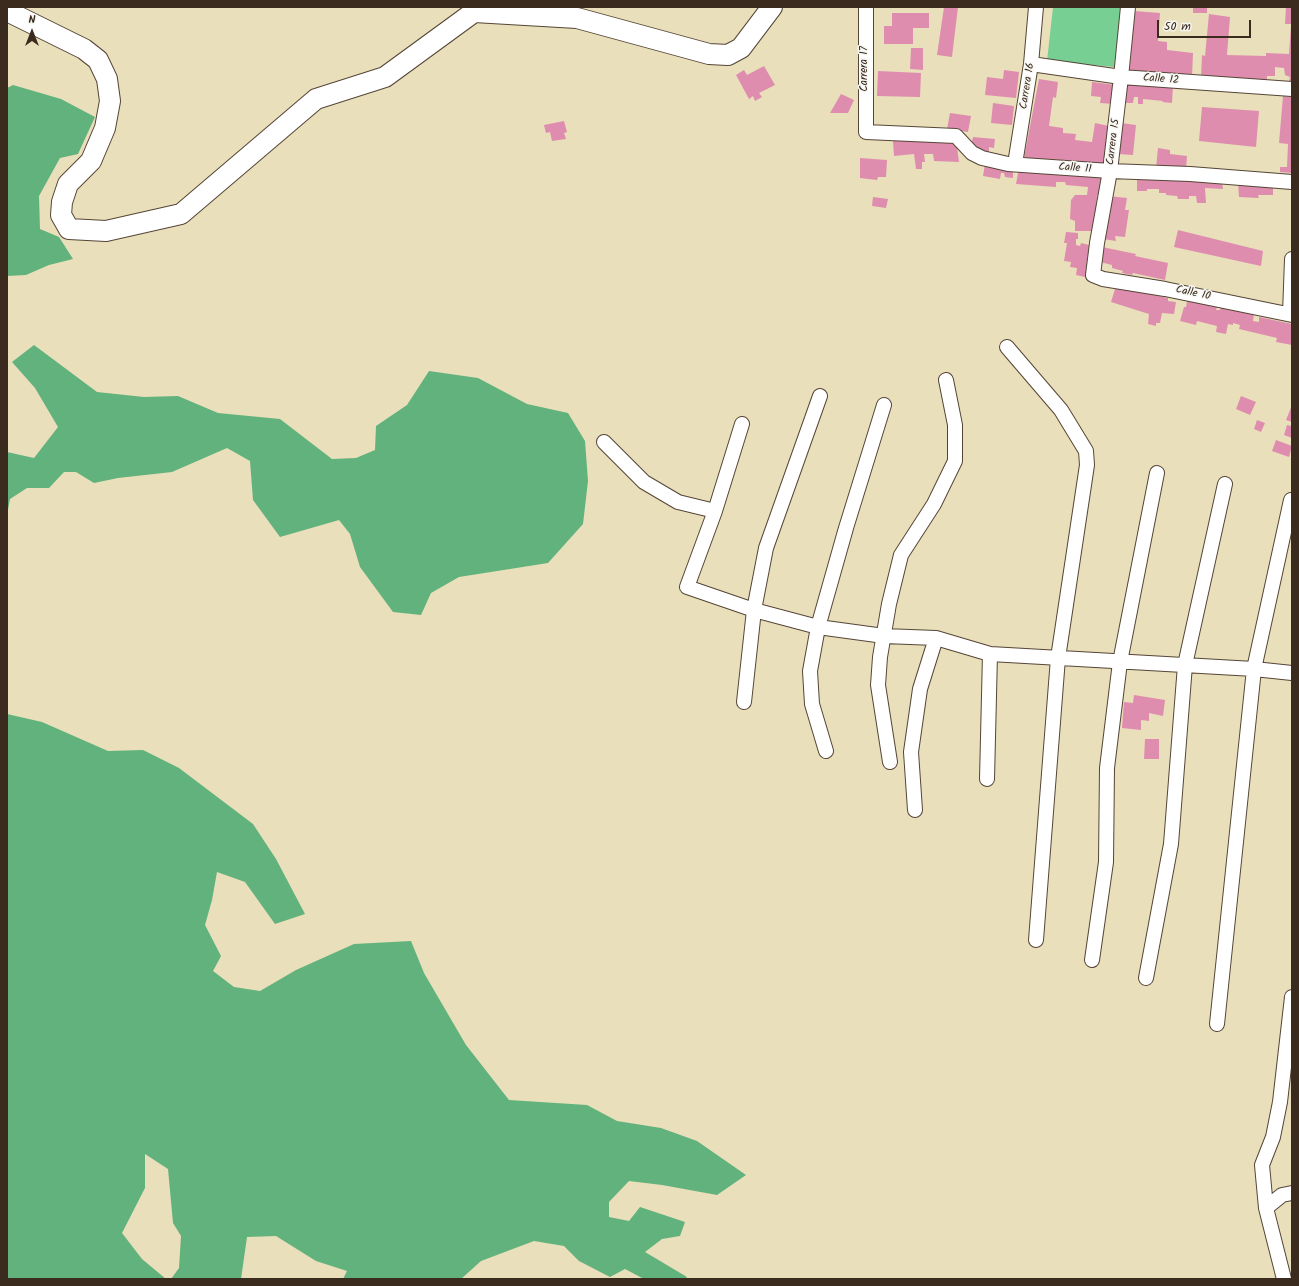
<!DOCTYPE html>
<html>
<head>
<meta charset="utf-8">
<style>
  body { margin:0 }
  #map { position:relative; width:1299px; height:1286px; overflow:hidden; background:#e9dfbb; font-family:Kalam,sans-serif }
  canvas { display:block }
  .frame { position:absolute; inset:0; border:8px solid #3b2a1e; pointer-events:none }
  .north { position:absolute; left:12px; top:12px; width:40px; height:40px; -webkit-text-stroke:3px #f6f6f2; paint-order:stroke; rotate:0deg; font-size:11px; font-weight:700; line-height:16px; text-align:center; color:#3b2a1e }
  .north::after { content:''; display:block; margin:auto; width:14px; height:18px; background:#3b2a1e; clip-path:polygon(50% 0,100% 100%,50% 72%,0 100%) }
  .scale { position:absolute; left:1157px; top:20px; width:94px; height:18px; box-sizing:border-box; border:2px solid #3b2a1e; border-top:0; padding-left:5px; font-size:12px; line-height:14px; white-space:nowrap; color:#3b2a1e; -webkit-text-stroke:3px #f6f6f2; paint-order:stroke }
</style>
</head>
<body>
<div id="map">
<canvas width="1299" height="1286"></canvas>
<div class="frame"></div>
<div class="north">N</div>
<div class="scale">50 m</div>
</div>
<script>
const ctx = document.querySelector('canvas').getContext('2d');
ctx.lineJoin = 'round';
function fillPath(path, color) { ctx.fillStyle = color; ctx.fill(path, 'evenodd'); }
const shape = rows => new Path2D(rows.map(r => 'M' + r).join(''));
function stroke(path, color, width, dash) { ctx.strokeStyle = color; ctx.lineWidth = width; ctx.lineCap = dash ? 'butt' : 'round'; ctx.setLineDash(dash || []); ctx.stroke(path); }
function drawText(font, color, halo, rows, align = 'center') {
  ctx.font = font + ' Kalam,sans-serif'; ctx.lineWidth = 3; ctx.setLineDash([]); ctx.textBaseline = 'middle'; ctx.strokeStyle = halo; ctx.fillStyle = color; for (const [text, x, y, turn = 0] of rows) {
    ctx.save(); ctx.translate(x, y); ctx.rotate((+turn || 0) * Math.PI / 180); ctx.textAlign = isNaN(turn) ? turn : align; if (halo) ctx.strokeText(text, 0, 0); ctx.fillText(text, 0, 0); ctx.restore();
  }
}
const green = shape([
  [1053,7,1121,7,1115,67,1047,61]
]);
const forest = shape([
  [13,85,61,99,95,117,78,154,60,158,39,196,40,229,59,237,73,259,49,265,26,275,7,276,7,88],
  [34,345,97,392,144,397,178,396,218,413,280,419,332,459,356,458,375,450,376,426,407,405,429,371,478,378,527,404,568,413,585,441,588,481,583,524,548,563,459,577,431,593,421,615,393,612,360,567,350,534,339,520,280,537,253,500,250,461,227,448,172,472,118,478,94,483,76,472,64,472,49,488,27,488,10,499,7,515,7,452,34,458,58,427,35,388,12,362],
  [7,714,42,722,108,751,143,750,179,768,253,824,276,859,305,914,275,924,245,882,217,872,212,900,205,925,221,956,213,971,234,987,260,991,296,970,354,944,411,941,424,973,466,1045,509,1100,587,1105,617,1121,661,1128,697,1141,746,1175,717,1195,662,1185,629,1181,609,1202,609,1217,629,1221,640,1207,685,1222,680,1236,662,1239,645,1252,687,1277,685,1279,644,1279,625,1269,610,1277,579,1261,564,1246,534,1241,481,1261,461,1279,343,1279,347,1271,316,1261,276,1236,247,1237,241,1279,171,1279,179,1268,181,1236,173,1223,168,1169,145,1154,145,1188,122,1233,142,1259,166,1279,7,1279]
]);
const building = shape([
  [944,7,958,7,952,57,937,55],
  [1193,7,1207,7,1207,13,1193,13],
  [1286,7,1292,7,1292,24,1285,24],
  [1134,11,1160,13,1158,41,1167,42,1167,50,1193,53,1192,77,1128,73],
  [892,13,929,13,929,28,913,28,913,44,884,44,884,26,892,26],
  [1209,14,1230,17,1227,55,1266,56,1266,53,1289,54,1291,26,1292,26,1292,81,1289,81,1290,77,1285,75,1284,68,1275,67,1275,76,1267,76,1267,82,1201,78,1202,55,1205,56],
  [911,48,923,48,923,70,910,69],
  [764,66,775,85,759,93,762,97,755,101,753,96,749,99,736,75,744,70,747,75],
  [1004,70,1019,72,1016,98,985,95,987,77,1003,79],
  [878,71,921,73,920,97,877,96],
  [1039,79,1058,82,1056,98,1053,97,1049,126,1063,128,1063,133,1076,134,1075,140,1092,142,1095,123,1109,126,1104,164,1050,159,1049,161,1024,158],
  [1092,82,1116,85,1114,104,1100,103,1101,97,1091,96],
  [1126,83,1173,85,1172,103,1162,102,1163,101,1143,99,1143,104,1138,104,1138,97,1134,97,1133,103,1125,103],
  [841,94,854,100,848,113,830,113],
  [1283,96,1292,97,1292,173,1280,172,1280,167,1287,167,1288,144,1279,143],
  [993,103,1014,106,1012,125,991,123],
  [1202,107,1259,111,1256,147,1199,141],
  [950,113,971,116,968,132,947,129],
  [564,121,567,132,564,133,566,139,552,141,550,132,546,133,544,125],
  [1121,123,1136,125,1133,155,1118,154],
  [973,137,995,139,994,148,989,147,989,155,971,146],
  [956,140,959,162,934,161,933,154,924,154,925,162,922,162,922,169,916,169,914,154,894,156,893,141],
  [1158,148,1170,150,1170,154,1187,156,1186,169,1156,168],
  [860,158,887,160,886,177,878,177,877,180,860,178],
  [985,164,1013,169,1013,178,1005,177,1004,173,1001,173,1000,179,983,176],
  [1019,168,1103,176,1101,195,1097,195,1095,231,1075,231,1075,221,1070,219,1071,200,1075,195,1087,195,1088,187,1066,185,1065,182,1056,182,1056,187,1016,184],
  [1137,178,1222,182,1223,189,1205,188,1206,203,1197,203,1196,196,1189,196,1189,199,1178,199,1177,196,1166,195,1166,193,1159,193,1159,189,1147,189,1147,191,1137,191],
  [1238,183,1273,185,1273,195,1258,195,1259,198,1239,197],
  [1109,196,1127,198,1125,210,1129,210,1125,237,1115,236,1116,241,1103,239],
  [873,197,888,199,886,208,872,206],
  [1178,230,1263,251,1261,266,1174,247],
  [1066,232,1078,233,1078,239,1076,239,1076,245,1080,246,1081,243,1089,245,1085,277,1076,275,1077,268,1070,267,1071,262,1064,261,1067,243,1064,243],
  [1102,247,1136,254,1135,256,1168,263,1165,280,1133,273,1132,275,1122,273,1123,271,1112,268,1112,265,1100,262],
  [1116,286,1168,298,1168,301,1176,302,1174,314,1162,313,1160,323,1156,323,1156,326,1148,324,1149,314,1111,302],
  [1187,301,1217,307,1216,310,1220,310,1221,306,1254,314,1253,321,1259,322,1259,317,1292,324,1292,345,1276,342,1277,338,1239,329,1240,325,1233,323,1233,325,1228,324,1226,334,1216,332,1217,326,1197,321,1196,325,1180,321,1184,307,1186,307],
  [1241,396,1256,402,1250,415,1236,409],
  [1292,405,1292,422,1286,420],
  [1257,420,1265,423,1261,432,1254,429],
  [1287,425,1292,426,1292,438,1284,435],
  [1276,440,1292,446,1289,457,1272,451],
  [1134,695,1165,700,1163,716,1149,713,1149,721,1141,720,1141,730,1122,728,1124,702,1133,703],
  [1145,739,1159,739,1159,759,1144,759]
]);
const street = shape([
  [866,7,866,132,956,136,972,153,982,158,1008,164,1110,171,1190,174,1292,182],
  [1128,7,1121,77,1110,171,1097,243,1093,275,1103,279,1165,289,1292,315],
  [1031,64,1121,77,1292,89],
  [1015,164,1031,64,1036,7],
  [1290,314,1292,259],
  [1007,347,1061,410,1086,451,1087,465,1058,658,1036,940],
  [742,424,715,511,687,587,754,610,818,627,884,636,936,638,990,654,1254,669,1292,673],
  [604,442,644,482,678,502,715,511],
  [744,702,754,610,766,548,820,396],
  [826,751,812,704,810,671,818,627,846,528,884,405],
  [890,762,878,685,880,657,889,604,901,555,934,504,955,461,955,425,946,380],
  [987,779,990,654],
  [915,810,911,752,920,689,936,638],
  [1092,960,1106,862,1107,768,1120,662,1157,473],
  [1146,978,1171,844,1185,665,1225,484],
  [1217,1024,1254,669,1291,500],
  [1266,1208,1282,1195,1292,1193],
  [1284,1279,1266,1208,1262,1165,1273,1137,1280,1102,1292,997]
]);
const secondary = shape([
  [7,11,84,49,98,60,107,79,110,101,105,128,91,161,68,184,62,202,61,215,69,229,106,231,181,214,316,99,385,77,474,12,577,18,709,54,728,55,741,48,772,7]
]);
const streetNames = [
  ["Carrera 17",865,69,-90],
  ["Calle 12",1161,80,4],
  ["Carrera 16",1028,86,-81],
  ["Carrera 15",1114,142,-83],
  ["Calle 11",1075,169,4],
  ["Calle 10",1193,294,12]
];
fillPath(green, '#78cf93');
fillPath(forest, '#62b27d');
fillPath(building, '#df8daf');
stroke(street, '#554536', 16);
stroke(secondary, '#554536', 22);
stroke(street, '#fff', 14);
stroke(secondary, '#fff', 20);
drawText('11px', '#3b2a1e', '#f6f6f2', streetNames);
</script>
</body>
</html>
